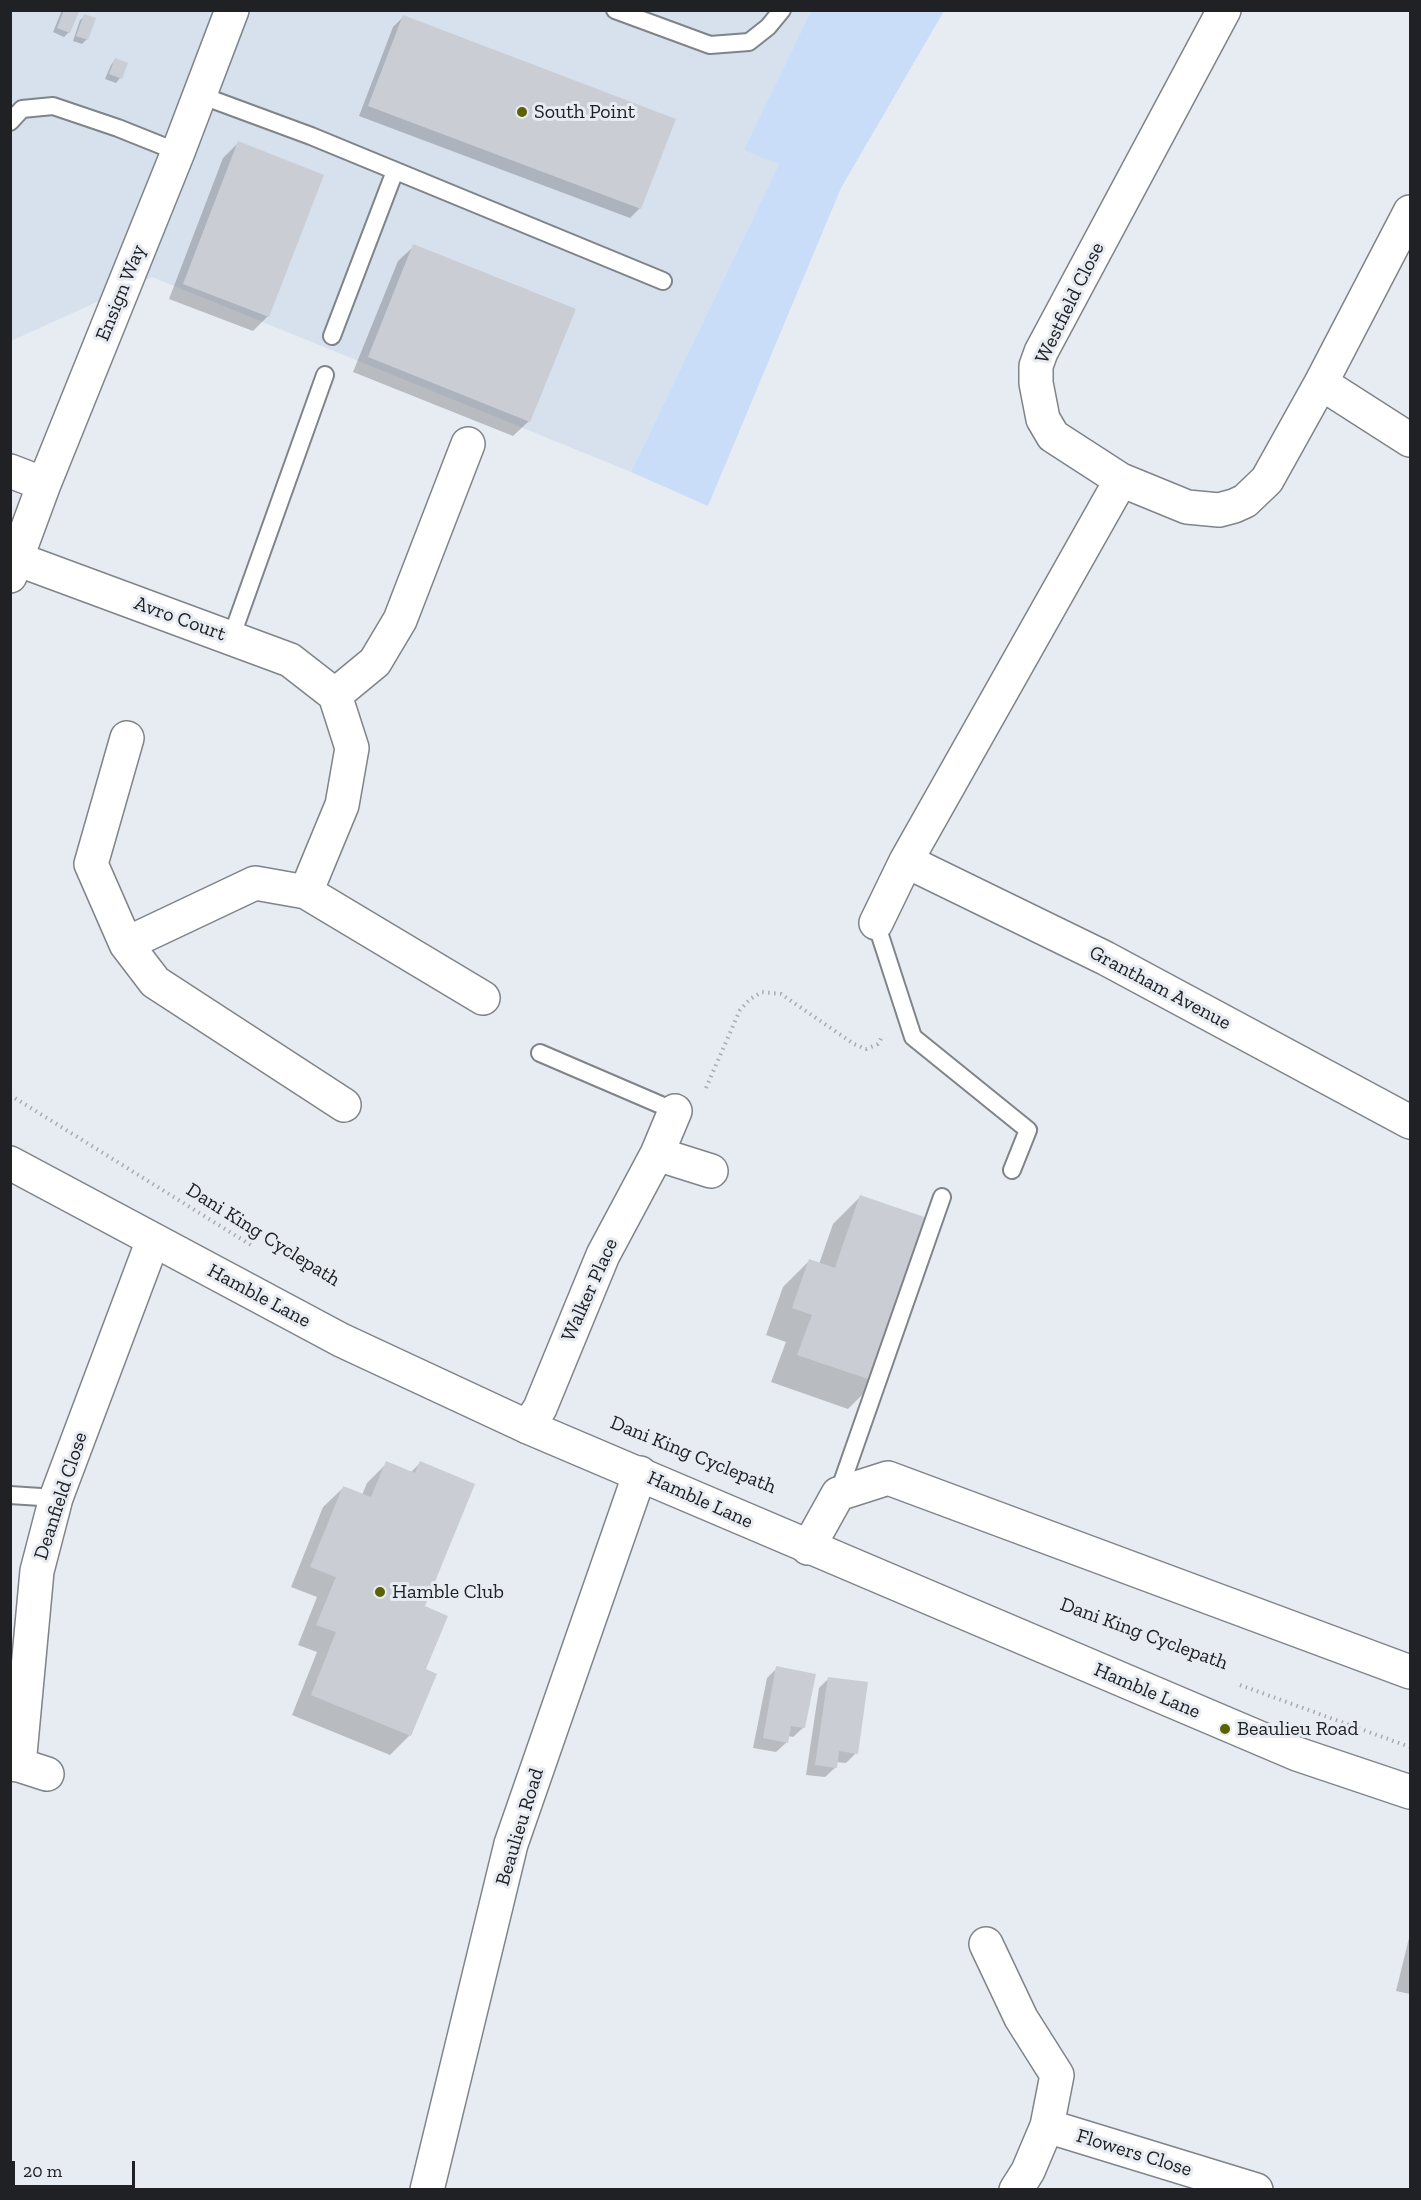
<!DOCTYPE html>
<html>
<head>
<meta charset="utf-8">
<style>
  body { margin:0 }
  #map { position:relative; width:1421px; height:2200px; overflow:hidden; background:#e7ecf2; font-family:"Zilla Slab",serif }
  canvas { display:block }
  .frame { position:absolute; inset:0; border:12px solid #202124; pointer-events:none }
  .scale { position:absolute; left:12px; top:2161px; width:123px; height:27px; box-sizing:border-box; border:3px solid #202124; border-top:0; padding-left:8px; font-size:18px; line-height:21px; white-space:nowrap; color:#202124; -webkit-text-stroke:4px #e7ecf2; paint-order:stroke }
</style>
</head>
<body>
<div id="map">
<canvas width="1421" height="2200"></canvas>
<div class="frame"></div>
<div class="scale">20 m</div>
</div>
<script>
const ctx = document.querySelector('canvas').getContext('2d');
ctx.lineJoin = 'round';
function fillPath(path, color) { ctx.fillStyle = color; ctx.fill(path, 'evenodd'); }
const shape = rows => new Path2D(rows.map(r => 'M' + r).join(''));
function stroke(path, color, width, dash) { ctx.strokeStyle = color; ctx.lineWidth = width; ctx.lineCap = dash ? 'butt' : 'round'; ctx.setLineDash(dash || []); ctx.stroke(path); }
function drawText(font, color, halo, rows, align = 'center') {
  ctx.font = font + ' "Zilla Slab",serif'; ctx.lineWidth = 6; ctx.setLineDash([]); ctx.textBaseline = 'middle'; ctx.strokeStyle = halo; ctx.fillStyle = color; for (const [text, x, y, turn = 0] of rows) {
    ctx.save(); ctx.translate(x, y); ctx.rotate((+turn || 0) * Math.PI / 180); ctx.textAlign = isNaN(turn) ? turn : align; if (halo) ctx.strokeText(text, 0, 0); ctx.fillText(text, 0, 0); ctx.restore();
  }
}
const built = shape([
  [10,11,811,11,745,149,779,164,631,472,152,277,11,341]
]);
const green = shape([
  [811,11,944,11,841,188,708,506,631,472,779,164,744,150]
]);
const shadow = shape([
  [62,10,80,10,76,15,69,32,64,37,53,32],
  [85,16,87,39,82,44,73,41,80,20],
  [403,17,640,208,630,218,359,116,393,27],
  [115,60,120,78,116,83,105,79,111,65],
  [238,143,268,316,253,331,169,299,223,158],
  [414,246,529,421,513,436,353,372,398,261],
  [860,1197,875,1382,848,1409,771,1382,786,1342,766,1335,783,1287,810,1260,819,1264,833,1224],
  [387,1463,410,1473,420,1463,423,1607,410,1735,390,1755,292,1715,317,1652,298,1645,317,1597,291,1587,323,1507,343,1488,362,1495,367,1483],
  [777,1668,804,1727,793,1737,788,1736,787,1742,776,1752,753,1748,767,1678],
  [829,1678,856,1753,846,1763,836,1762,836,1767,825,1777,806,1775,819,1688],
  [1410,1934,1410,1994,1396,1991]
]);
const building = shape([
  [64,10,79,12,70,33,57,28],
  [84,14,96,18,88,40,76,36],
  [403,15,676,119,641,209,368,106],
  [115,58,128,63,122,79,109,74],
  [238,141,324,175,269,317,183,284],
  [413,244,576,309,530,422,368,357],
  [860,1195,933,1220,877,1382,797,1355,812,1315,792,1308,809,1259,835,1268],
  [386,1461,415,1473,420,1461,475,1484,425,1606,448,1616,426,1669,437,1674,411,1736,311,1695,336,1632,316,1625,336,1577,310,1567,343,1486,371,1497],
  [776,1666,816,1674,805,1728,791,1726,788,1743,763,1738],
  [828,1677,868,1682,858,1754,839,1751,837,1768,815,1765]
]);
const path = shape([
  [706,1088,740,1010,750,999,762,992,781,994,854,1044,866,1049,878,1044,882,1037],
  [10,1095,254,1247],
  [1240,1685,1410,1747]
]);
const lane = shape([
  [615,10,710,45,749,42,768,27,782,10],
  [200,95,311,136,663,281],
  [10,122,22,109,53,106,118,128,178,152],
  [332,336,395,171],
  [231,638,325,375],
  [876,923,913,1037,1028,1130,1012,1170],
  [540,1053,675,1111],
  [838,1494,942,1197],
  [10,1495,56,1498]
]);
const street = shape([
  [1224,10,1041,352,1036,366,1036,383,1043,419,1053,436,1121,480,1187,507,1219,510,1234,506,1245,501,1267,480,1321,383,1410,212],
  [1321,383,1410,440],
  [10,471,44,484],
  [1121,480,906,861,1105,958,1410,1122],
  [17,559,290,660,335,695,352,748,342,805,306,892],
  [10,576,44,484,178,152,232,10],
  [335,695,375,662,400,620,468,444],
  [127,738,91,864,126,944,155,982,344,1105],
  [876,923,906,861],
  [126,944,255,883,306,892,483,998],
  [657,1154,711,1171],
  [528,1427,540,1408,603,1255,657,1154,675,1111],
  [808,1548,838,1494,888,1478,1410,1672],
  [10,1764,19,1765,37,1571,56,1498,153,1240],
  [19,1765,47,1774],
  [986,1944,1021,2018,1057,2075,1047,2126],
  [427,2190,511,1844,640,1473],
  [1016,2190,1028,2171,1047,2126,1256,2190]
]);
const secondary = shape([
  [10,1163,341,1340,528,1427,1297,1754,1410,1792]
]);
const markers = [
  [522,112,6,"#5b6301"],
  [380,1592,6,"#5b6301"],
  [1225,1729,6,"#5b6301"]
];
const poiNames = [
  ["South Point",534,112],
  ["Hamble Club",392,1592],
  ["Beaulieu Road",1237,1729]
];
const streetNames = [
  ["Ensign Way",121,293,-68],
  ["Westfield Close",1070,303,-64],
  ["Avro Court",180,619,20],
  ["Grantham Avenue",1160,988,28],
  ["Dani King Cyclepath",263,1235,32],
  ["Walker Place",590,1290,-66],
  ["Hamble Lane",259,1296,28],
  ["Dani King Cyclepath",693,1455,22],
  ["Deanfield Close",61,1496,-72],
  ["Hamble Lane",700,1500,24],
  ["Dani King Cyclepath",1144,1634,20],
  ["Hamble Lane",1147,1691,23],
  ["Beaulieu Road",520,1827,-73],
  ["Flowers Close",1134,2153,17]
];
fillPath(built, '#d7e0ed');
fillPath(green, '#c9ddf9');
fillPath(shadow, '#0003');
fillPath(building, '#caced4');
stroke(lane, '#7f8489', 20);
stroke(street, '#7f8489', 36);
stroke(secondary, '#7f8489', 36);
stroke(path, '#a8acb1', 4, [1.5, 4.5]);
stroke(lane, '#fff', 16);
stroke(street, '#fff', 33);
stroke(secondary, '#fff', 33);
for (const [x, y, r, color] of markers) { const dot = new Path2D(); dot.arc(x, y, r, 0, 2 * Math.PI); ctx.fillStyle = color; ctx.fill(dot); stroke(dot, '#e7ecf2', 2); }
drawText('20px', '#202124', '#e7ecf2', poiNames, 'left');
drawText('20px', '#202124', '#e7ecf2', streetNames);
</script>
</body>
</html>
